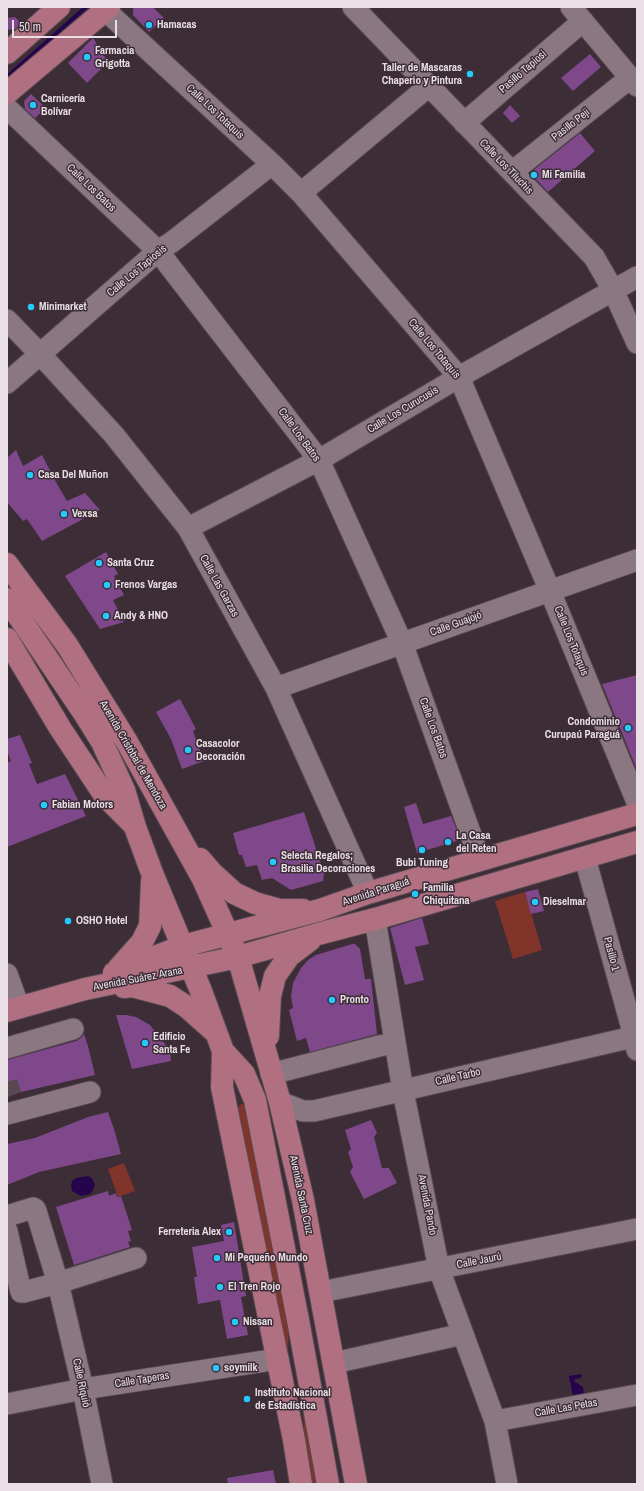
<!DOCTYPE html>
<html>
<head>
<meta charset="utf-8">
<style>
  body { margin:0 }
  #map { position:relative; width:644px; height:1491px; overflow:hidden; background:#3d2d37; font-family:"Archivo Narrow",sans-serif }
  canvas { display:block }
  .frame { position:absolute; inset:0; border:8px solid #e9dfe5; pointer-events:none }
  .scale { position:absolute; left:12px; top:20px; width:105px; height:18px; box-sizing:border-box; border:2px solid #e9dfe5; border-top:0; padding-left:5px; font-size:12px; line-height:14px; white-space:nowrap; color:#e9dfe5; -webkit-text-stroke:3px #3d2d37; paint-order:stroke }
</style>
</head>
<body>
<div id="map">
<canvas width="644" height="1491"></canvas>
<div class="frame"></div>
<div class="scale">50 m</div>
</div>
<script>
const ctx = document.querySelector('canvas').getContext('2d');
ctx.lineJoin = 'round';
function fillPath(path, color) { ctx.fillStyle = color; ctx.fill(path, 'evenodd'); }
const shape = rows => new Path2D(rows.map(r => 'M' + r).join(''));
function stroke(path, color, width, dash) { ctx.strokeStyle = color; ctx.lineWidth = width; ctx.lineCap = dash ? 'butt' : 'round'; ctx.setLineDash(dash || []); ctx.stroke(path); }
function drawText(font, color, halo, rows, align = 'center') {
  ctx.font = font + ' "Archivo Narrow",sans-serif'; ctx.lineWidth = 3; ctx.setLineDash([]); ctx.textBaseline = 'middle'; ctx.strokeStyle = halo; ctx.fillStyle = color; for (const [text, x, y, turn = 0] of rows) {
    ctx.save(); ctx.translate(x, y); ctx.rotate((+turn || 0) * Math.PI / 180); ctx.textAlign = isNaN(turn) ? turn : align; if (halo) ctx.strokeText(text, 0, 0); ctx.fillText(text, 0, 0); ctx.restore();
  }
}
const green = shape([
  [525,892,542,950,513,959,495,901],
  [241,1104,245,1105,290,1322,286,1364,239,1115,238,1108],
  [124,1163,135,1191,118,1197,108,1169],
  [303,1395,321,1484,307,1484,305,1476]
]);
const water = shape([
  [88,1176,92,1178,95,1185,92,1192,88,1195,81,1196,72,1191,71,1186,72,1181,76,1178],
  [581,1374,582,1376,580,1378,575,1379,574,1381,583,1387,584,1395,573,1396,569,1376]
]);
const stream = shape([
  [7,77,86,7]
]);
const building = shape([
  [133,7,153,7,164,18,149,32,133,15],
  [15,17,21,23,16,29,7,30,7,18],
  [93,38,108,62,87,83,68,63],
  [590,54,601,67,573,91,561,78],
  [31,94,46,108,35,118,25,109,24,101],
  [510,105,520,116,512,123,503,113],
  [580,133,595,151,548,192,530,173],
  [16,450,23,466,42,455,57,484,67,501,85,493,100,510,42,541,27,519,23,521,7,502,7,458],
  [106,552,118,574,114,576,124,595,113,600,124,622,100,629,65,576],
  [637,675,637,770,602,684],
  [180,699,196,729,193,731,204,761,182,769,171,739,156,712],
  [20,735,32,763,29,764,37,784,65,774,86,816,7,847,7,763,11,761,7,751,7,739],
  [416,803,423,824,451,816,458,833,455,834,457,841,417,853,404,807],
  [304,812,324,873,323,881,291,890,272,878,262,880,257,865,246,867,242,855,239,855,233,833],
  [538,889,544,911,531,914,525,892],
  [422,918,429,944,415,947,424,980,405,985,390,928],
  [352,944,355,944,360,949,365,979,371,979,377,1034,310,1052,306,1038,297,1041,289,1010,293,1008,291,997,293,983,301,968,308,960,316,955],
  [116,1015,126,1015,136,1017,150,1025,170,1050,171,1061,132,1069],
  [84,1034,88,1046,95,1075,21,1092,7,1097,7,1060,76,1041,81,1038],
  [108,1112,114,1129,121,1154,39,1172,7,1185,7,1144,35,1138,88,1117],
  [371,1120,377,1133,374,1137,382,1168,389,1168,397,1183,364,1199,350,1172,353,1167,348,1152,351,1149,345,1130],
  [108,1191,109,1196,116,1193,117,1197,121,1196,132,1230,128,1231,131,1241,128,1242,130,1247,74,1265,56,1207],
  [234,1222,246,1296,241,1297,248,1335,227,1339,220,1300,198,1304,194,1277,197,1277,192,1247,224,1241,221,1225],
  [273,1470,276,1484,228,1484,227,1478]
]);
const minorTunnel = shape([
  [7,1082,11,1095]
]);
const minor = shape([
  [353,7,594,257,613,290,637,343],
  [571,7,637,86],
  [105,10,272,164,301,193,459,377,550,591,637,802],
  [7,108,158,251,319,460,402,643,480,860],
  [464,123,583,21],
  [512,172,630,78],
  [301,193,429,86],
  [7,320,40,354,114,435,188,528,276,688,368,893],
  [7,383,158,251,172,242,272,164],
  [188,528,319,460,459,377,637,277],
  [276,688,637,560],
  [585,858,634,1036,637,1050],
  [375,919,403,1091,439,1269,495,1421,507,1484],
  [7,974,19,1007],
  [7,1048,73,1029],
  [271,1074,379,1046,395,1043],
  [280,1102,303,1111,314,1111,637,1036],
  [7,1114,90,1092],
  [7,1216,33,1208,35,1209,36,1211,58,1283,83,1389,102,1484],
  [7,1231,21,1292,24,1292,58,1283,136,1258],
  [321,1292,637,1229],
  [334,1363,463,1334],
  [7,1404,83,1389,278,1359],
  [495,1421,637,1395]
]);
const major = shape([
  [7,53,59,7],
  [7,93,109,7],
  [7,564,67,645,127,742,203,879,238,957,280,1102,303,1200,356,1484],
  [7,599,84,713,102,742,124,790,135,827,152,873,201,991,223,1051,244,1074,255,1100,298,1320,328,1484],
  [7,639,60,728,105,796,133,824],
  [200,859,212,873,234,893,255,903,280,910,303,910],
  [118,969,142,942,150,926,152,881],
  [114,973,183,946,320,910,368,893,637,814],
  [124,987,132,986,170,996,187,1007,214,1031],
  [7,1011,85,989,238,957,318,934,375,919,637,842],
  [268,1036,270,996,275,976,289,956,310,940],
  [223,1051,222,1087,294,1440,301,1484]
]);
const markers = [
  [149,25,4,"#25c9fe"],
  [87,57,4,"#25c9fe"],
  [470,74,4,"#25c9fe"],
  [33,105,4,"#25c9fe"],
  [534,175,4,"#25c9fe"],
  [31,307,4,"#25c9fe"],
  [30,475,4,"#25c9fe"],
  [64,514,4,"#25c9fe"],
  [99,563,4,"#25c9fe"],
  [107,585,4,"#25c9fe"],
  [106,616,4,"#25c9fe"],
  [628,728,4,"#25c9fe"],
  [188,750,4,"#25c9fe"],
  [44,805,4,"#25c9fe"],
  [448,842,4,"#25c9fe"],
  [422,850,4,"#25c9fe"],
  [273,862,4,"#25c9fe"],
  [415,894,4,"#25c9fe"],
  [535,902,4,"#25c9fe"],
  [68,921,4,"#25c9fe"],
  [332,1000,4,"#25c9fe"],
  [145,1043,4,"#25c9fe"],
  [229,1232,4,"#25c9fe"],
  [217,1258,4,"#25c9fe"],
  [220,1287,4,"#25c9fe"],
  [235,1322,4,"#25c9fe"],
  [216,1368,4,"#25c9fe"],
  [247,1399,4,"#25c9fe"]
];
const poiNames = [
  ["Hamacas",157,25],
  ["Farmacia",95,51],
  ["Grigotta",95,64],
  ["Taller de Mascaras",462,68,"right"],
  ["Chaperio y Pintura",462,81,"right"],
  ["Carnicería",41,99],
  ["Bolívar",41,112],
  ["Mi Familia",542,175],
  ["Minimarket",39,307],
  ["Casa Del Muñon",38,475],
  ["Vexsa",72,514],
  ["Santa Cruz",107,563],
  ["Frenos Vargas",115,585],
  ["Andy & HNO",114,616],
  ["Condominio",620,722,"right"],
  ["Curupaú Paraguá",620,735,"right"],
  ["Casacolor",196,744],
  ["Decoración",196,757],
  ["Fabian Motors",52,805],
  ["La Casa",456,836],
  ["del Reten",456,849],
  ["Selecta Regalos;",281,856],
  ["Brasilia Decoraciones",281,869],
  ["Bubi Tuning",422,863,"center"],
  ["Familia",423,888],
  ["Chiquitana",423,901],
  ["Dieselmar",543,902],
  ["OSHO Hotel",76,921],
  ["Pronto",340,1000],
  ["Edificio",153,1037],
  ["Santa Fe",153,1050],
  ["Ferreteria Alex",221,1232,"right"],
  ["Mi Pequeño Mundo",225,1258],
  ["El Tren Rojo",228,1287],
  ["Nissan",243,1322],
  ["soymilk",224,1368],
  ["Instituto Nacional",255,1393],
  ["de Estadística",255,1406]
];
const streetNames = [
  ["Pasillo Tapiosi",523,72,-41],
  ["Calle Los Totaquis",215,112,43],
  ["Pasillo Peji",571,125,-38],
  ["Calle Los Tiluchis",506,167,46],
  ["Calle Los Batos",91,188,44],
  ["Calle Los Tapiosis",137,271,-40],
  ["Calle Los Totaquis",434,349,50],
  ["Calle Los Curucusis",403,410,-31],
  ["Calle Los Batos",299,435,54],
  ["Calle Las Garzas",219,586,61],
  ["Calle Guajojó",456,624,-20],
  ["Calle Los Totaquis",571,641,68],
  ["Calle Los Batos",433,728,70],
  ["Avenida Cristóbal de Mendoza",133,755,60],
  ["Avenida Paraguá",376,892,-18],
  ["Pasillo 1",611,954,75],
  ["Avenida Suárez Arana",138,979,-11],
  ["Calle Tarbo",458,1077,-13],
  ["Avenida Santa Cruz",301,1195,78],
  ["Avenida Pando",427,1205,79],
  ["Calle Jaurú",479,1261,-11],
  ["Calle Taperas",142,1380,-9],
  ["Calle Riquió",81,1383,78],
  ["Calle Las Petas",566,1408,-10]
];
fillPath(green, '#80342a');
fillPath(water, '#26044d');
stroke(stream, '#26044d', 4);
fillPath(building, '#7e488a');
stroke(minorTunnel, '#574851', 21, [21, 10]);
stroke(minor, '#574a52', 23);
stroke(major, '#574a52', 24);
stroke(minor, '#8b7782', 21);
stroke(major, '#b07081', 22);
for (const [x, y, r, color] of markers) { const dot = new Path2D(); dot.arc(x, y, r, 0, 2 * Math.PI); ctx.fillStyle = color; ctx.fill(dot); stroke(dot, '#3d2d37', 1.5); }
drawText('bold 11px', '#e9dfe5', '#3d2d37', poiNames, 'left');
drawText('11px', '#e9dfe5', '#3d2d37', streetNames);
</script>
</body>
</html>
